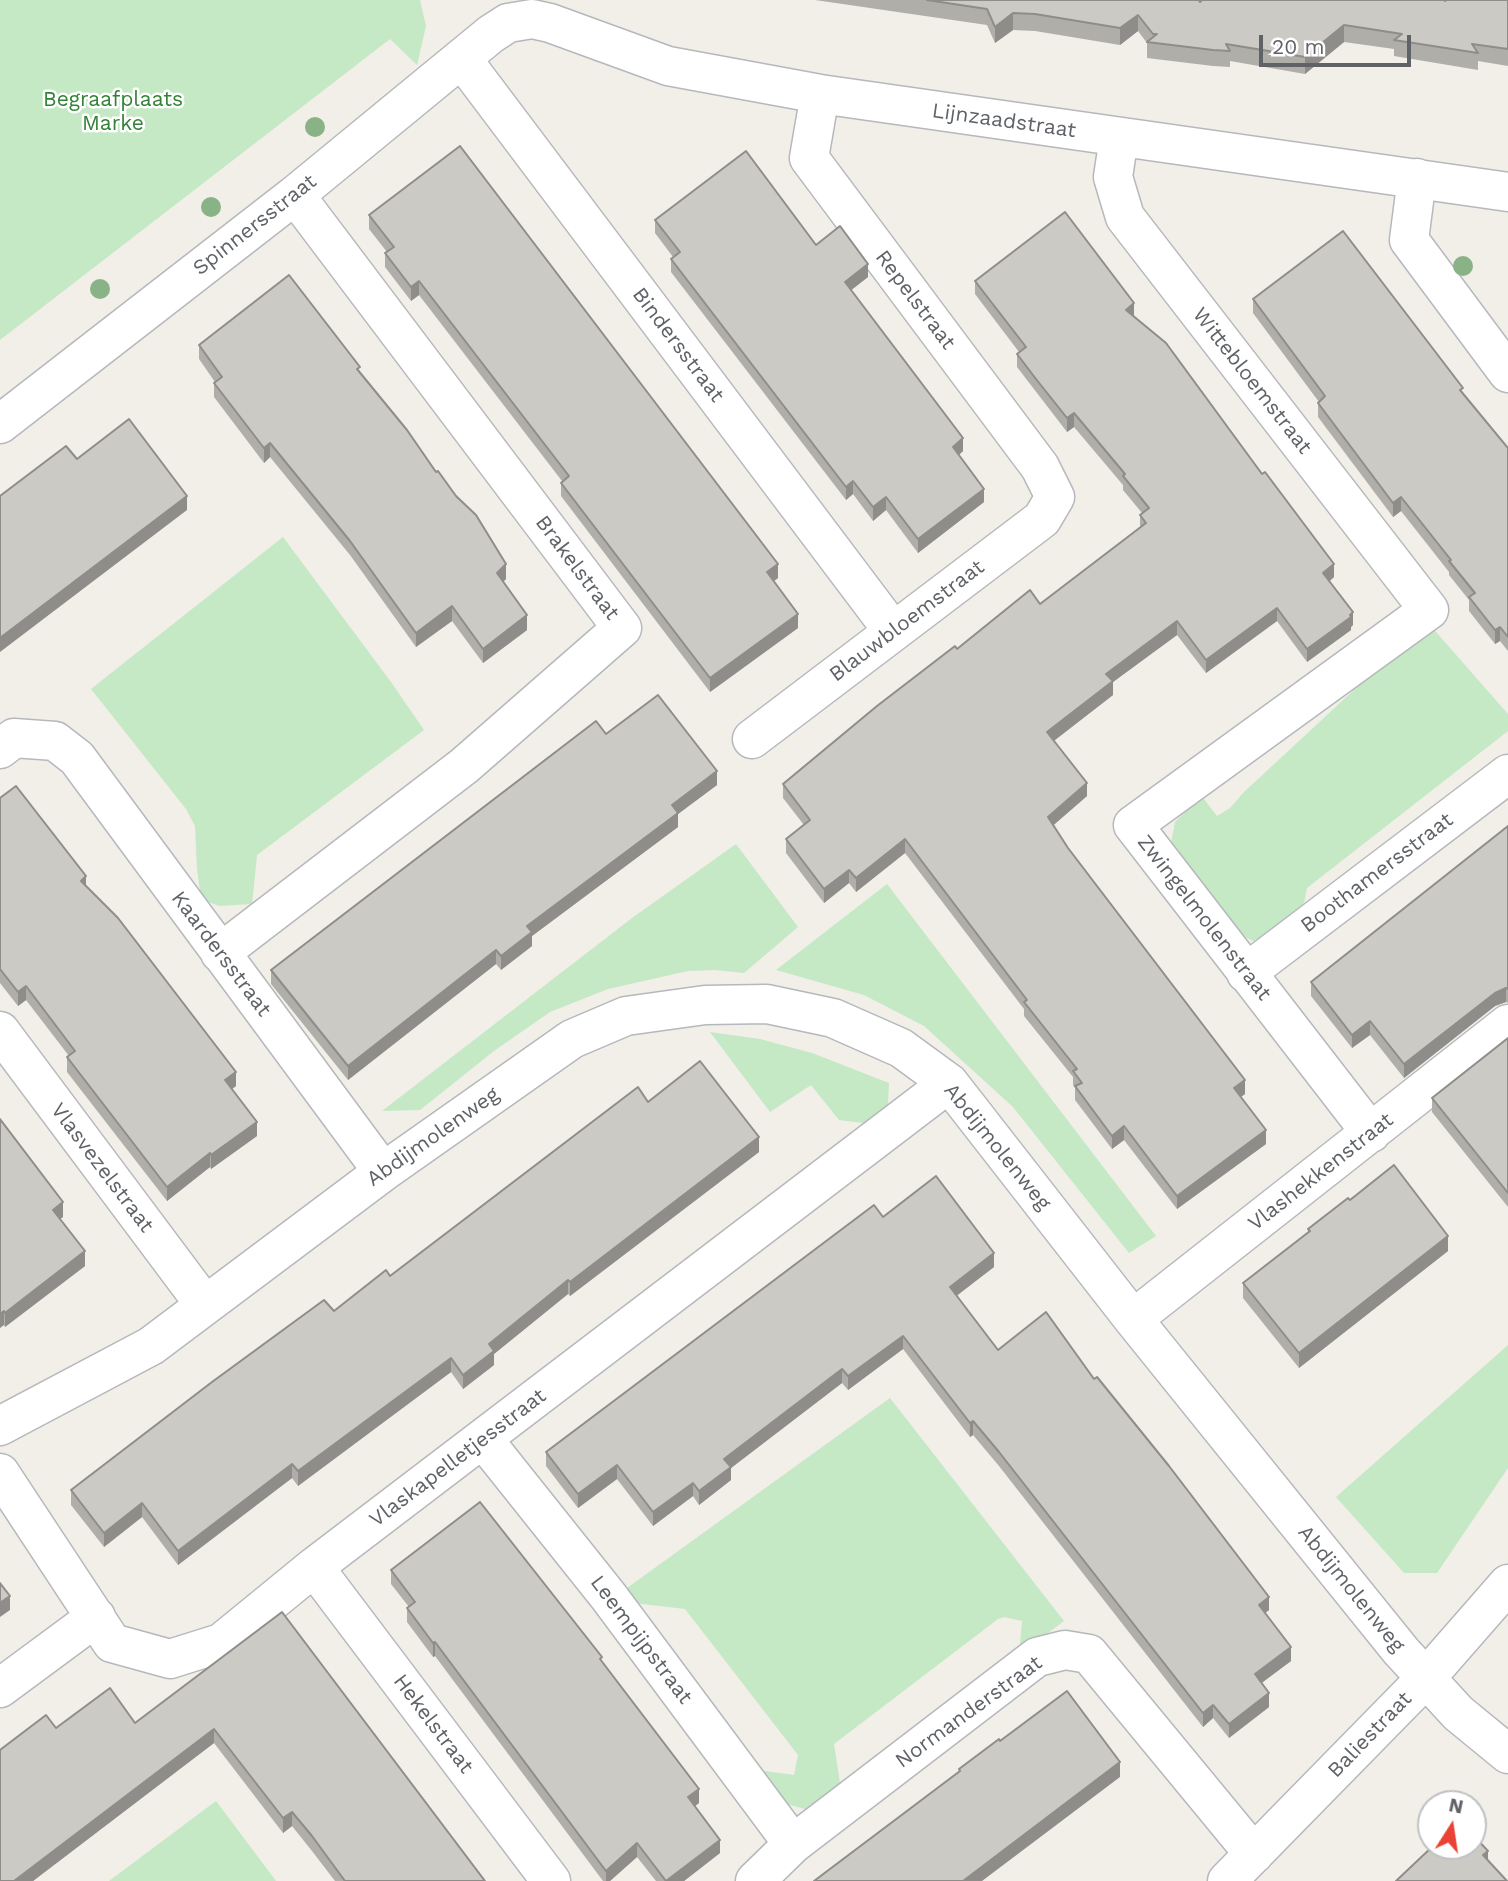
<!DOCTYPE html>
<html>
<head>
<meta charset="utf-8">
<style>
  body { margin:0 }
  #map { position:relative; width:1508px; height:1881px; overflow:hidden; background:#f1efe8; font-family:"Work Sans",sans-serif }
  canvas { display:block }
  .north { position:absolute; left:1417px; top:1790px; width:70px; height:70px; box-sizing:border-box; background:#fff; border:2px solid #bfc1c3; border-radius:50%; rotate:12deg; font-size:19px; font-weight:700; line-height:28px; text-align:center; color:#5f6368 }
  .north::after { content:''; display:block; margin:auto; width:24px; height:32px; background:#ea4335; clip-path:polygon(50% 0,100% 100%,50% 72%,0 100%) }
  .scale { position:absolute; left:1259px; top:35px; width:152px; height:32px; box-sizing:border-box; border:4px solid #5f6368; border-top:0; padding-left:9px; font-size:21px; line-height:24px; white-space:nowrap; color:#5f6368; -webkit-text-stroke:5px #fff; paint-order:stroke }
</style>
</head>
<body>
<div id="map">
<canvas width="1508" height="1881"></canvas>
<div class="north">N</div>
<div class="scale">20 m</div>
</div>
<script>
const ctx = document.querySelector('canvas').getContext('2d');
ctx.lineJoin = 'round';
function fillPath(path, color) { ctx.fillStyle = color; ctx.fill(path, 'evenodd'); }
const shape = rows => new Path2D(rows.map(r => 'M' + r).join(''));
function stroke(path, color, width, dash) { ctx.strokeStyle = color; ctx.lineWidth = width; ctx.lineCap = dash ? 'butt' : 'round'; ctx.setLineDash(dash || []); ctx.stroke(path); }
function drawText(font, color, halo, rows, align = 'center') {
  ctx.font = font + ' "Work Sans",sans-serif'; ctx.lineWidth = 5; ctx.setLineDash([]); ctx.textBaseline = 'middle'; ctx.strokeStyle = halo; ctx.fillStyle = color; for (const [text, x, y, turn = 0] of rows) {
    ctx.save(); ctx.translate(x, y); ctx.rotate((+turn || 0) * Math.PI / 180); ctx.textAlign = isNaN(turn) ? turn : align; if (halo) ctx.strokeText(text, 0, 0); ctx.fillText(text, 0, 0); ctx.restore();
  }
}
const green = shape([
  [0,0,420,0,426,26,417,65,390,39,0,340],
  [283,537,391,682,424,730,257,855,252,904,219,906,201,899,197,869,195,826,186,809,91,689],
  [1429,624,1508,714,1508,731,1307,888,1302,913,1271,933,1253,941,1235,932,1171,843,1175,822,1188,809,1204,799,1217,816,1230,808,1244,792,1383,663],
  [736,844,798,927,744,973,715,970,688,971,608,989,550,1012,494,1051,420,1110,382,1111,632,918],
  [887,884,1156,1236,1129,1253,1013,1107,924,1026,864,995,776,970],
  [710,1032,760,1039,812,1053,889,1083,888,1104,871,1124,839,1120,811,1085,770,1112],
  [1508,1345,1508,1468,1437,1573,1404,1573,1336,1497],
  [890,1398,1064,1621,1019,1655,1022,1621,1004,1617,998,1619,834,1744,840,1783,836,1797,820,1807,805,1809,790,1805,778,1796,758,1770,794,1775,798,1755,685,1609,634,1603,625,1596,627,1588],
  [216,1801,276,1881,109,1881]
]);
const minor = shape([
  [462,59,893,631],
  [1119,137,1113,177,1125,217,1429,610,1133,825,1371,1133],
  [1417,178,1409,240,1508,373],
  [0,424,295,195,491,34,508,23,532,19,550,23,668,66,820,94,1508,192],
  [752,739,1042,519,1055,497,1040,467,809,158,820,94],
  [0,749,14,738,55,741,77,758,383,1172],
  [220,953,464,766,622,628,295,195],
  [1246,973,1508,774],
  [0,1031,205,1305],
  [1133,1319,1508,1024],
  [0,1426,151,1346,383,1172,572,1039,626,1016,705,1005,767,1004,833,1018,901,1048,949,1083,1133,1319,1401,1651,1458,1713,1508,1754],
  [483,1439,609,1597,793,1844],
  [0,1473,112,1643,170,1659,221,1643,314,1567,949,1083],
  [314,1567,551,1881],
  [0,1688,96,1617],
  [755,1881,793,1844,1037,1657,1065,1650,1089,1654,1254,1854],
  [1227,1881,1425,1679,1508,1584]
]);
const trees = [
  [315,127],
  [211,207],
  [1463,266],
  [100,289]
];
const wall = shape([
  [815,0,1199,0,1200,2,1508,0,1508,66,1478,61,1478,70,1394,56,1394,49,1344,42,1305,74,1230,61,1230,67,1213,66,1147,58,1147,43,1138,31,1120,45,1035,31,1013,30,995,43,987,25],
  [369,215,778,578,774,581,798,628,710,692,561,496,561,483,562,481,419,295,411,301,385,267,385,253,387,252,369,229],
  [655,220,816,245,868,277,851,290,963,451,959,455,984,502,918,553,886,510,873,521,853,494,846,500,671,272,671,259,673,257,655,233],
  [975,281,1134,316,1334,577,1330,581,1353,625,1351,627,1351,630,1307,662,1277,621,1206,673,1177,635,1113,682,1113,695,1054,741,1087,796,1053,825,1068,848,1245,1094,1240,1097,1266,1144,1177,1209,1124,1140,1112,1149,1075,1100,1075,1088,1073,1085,1073,1077,1024,1016,1024,1009,905,853,856,892,849,883,824,903,786,853,786,839,804,825,783,798,783,784,957,649,1040,604,1140,528,1140,515,1142,513,1123,490,1123,485,1074,427,1067,432,1017,367,1017,354,1019,352,975,294],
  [1253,299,1463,393,1508,448,1508,651,1500,641,1495,644,1469,611,1469,600,1449,575,1449,572,1401,511,1393,517,1318,417,1318,403,1319,402,1253,313],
  [199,345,360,372,506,579,503,582,527,630,483,663,452,621,416,647,350,555,270,457,264,463,214,397,214,383,215,382,199,359],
  [606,734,717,785,678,814,678,827,532,936,532,946,501,970,496,964,348,1080,271,984,271,970],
  [0,798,86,887,236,1086,232,1089,257,1136,211,1169,210,1167,167,1201,67,1072,67,1057,69,1056,26,1000,18,1006,0,983],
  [1508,826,1508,1003,1506,1002,1495,1006,1404,1078,1370,1035,1352,1048,1311,996,1311,982],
  [1508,1038,1508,1207,1432,1112,1432,1098],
  [648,1102,759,1152,570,1296,568,1294,494,1354,494,1365,463,1389,451,1372,298,1486,292,1478,178,1565,142,1517,104,1547,71,1505,71,1490,334,1311,390,1276],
  [0,1119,63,1217,60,1219,85,1266,5,1327,4,1325],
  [1350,1200,1448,1251,1299,1368,1243,1298,1243,1283,1308,1233,1308,1229],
  [883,1217,994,1267,956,1295,998,1350,1094,1379,1269,1610,1265,1613,1291,1661,1261,1683,1269,1707,1229,1738,1213,1718,1203,1727,999,1466,973,1435,970,1437,903,1349,848,1390,842,1383,731,1468,731,1480,699,1505,693,1496,653,1526,617,1479,578,1508,546,1466,546,1452],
  [391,1570,602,1662,699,1803,695,1806,720,1853,684,1881,656,1881,637,1857,610,1881,603,1881,435,1656,433,1657,407,1622,407,1608,409,1607,391,1584],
  [282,1612,485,1881,335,1881,312,1851,292,1826,283,1833,214,1743,33,1881,0,1881,56,1728,135,1723]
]);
const shadedWall = shape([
  [1013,13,1013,30,995,43,995,27],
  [1138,15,1138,31,1120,45,1120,28],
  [1344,25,1344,42,1305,74,1305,57],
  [868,264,868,277,845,295,845,282],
  [419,281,419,295,411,301,411,287],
  [1134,303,1134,316,1126,310],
  [1074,413,1074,427,1067,432,1067,418],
  [963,438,963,451,953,460,953,447],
  [270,443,270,457,264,463,264,448],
  [853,481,853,494,846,500,846,487],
  [984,489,984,502,918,553,918,539],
  [187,496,187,510,0,652,0,638],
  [886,497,886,510,873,521,873,507],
  [1401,497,1401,511,1393,517,1393,503],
  [506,564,506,579,497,587,497,573],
  [778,564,778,578,767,586,767,572],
  [1334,564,1334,577,1323,586,1323,573],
  [452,606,452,621,416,647,416,633],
  [1277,608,1277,621,1206,673,1206,660],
  [1353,612,1353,625,1351,627,1351,630,1307,662,1307,649],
  [798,614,798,628,710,692,710,678],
  [527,615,527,630,483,663,483,649],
  [1177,621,1177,635,1113,682,1113,695,1047,746,1047,732,1106,674],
  [1500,627,1500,641,1495,644,1495,630],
  [717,771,717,785,678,814,678,827,532,936,532,946,501,970,501,956,527,926,672,805],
  [1087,783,1087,796,1048,830,1048,817],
  [905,839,905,853,856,892,856,878],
  [849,870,849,883,824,903,824,889],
  [86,876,86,891,81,881],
  [496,950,496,964,348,1080,348,1066],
  [26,986,26,1000,18,1006,18,992],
  [1506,988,1506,1002,1495,1006,1404,1078,1404,1064,1495,993],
  [1370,1021,1370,1035,1352,1048,1352,1035],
  [236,1072,236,1086,225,1094,225,1080],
  [1245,1080,1245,1094,1234,1102,1234,1088],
  [257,1122,257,1136,211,1169,211,1155],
  [1124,1126,1124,1140,1112,1149,1112,1136],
  [1266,1130,1266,1144,1177,1209,1177,1196],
  [759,1137,759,1152,570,1296,570,1282],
  [210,1153,210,1167,167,1201,167,1187],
  [63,1202,63,1217,53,1224,53,1210],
  [1448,1236,1448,1251,1299,1368,1299,1353],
  [85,1251,85,1266,5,1327,5,1313],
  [994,1253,994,1267,950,1301,950,1287],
  [568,1280,568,1294,494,1354,494,1365,463,1389,463,1375,489,1344],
  [4,1311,4,1325,0,1328,0,1314],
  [903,1336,903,1349,848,1390,848,1376],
  [451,1358,451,1372,298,1486,298,1471],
  [842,1369,842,1383,731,1468,731,1480,699,1505,699,1491,724,1459],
  [973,1421,973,1435,970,1437,970,1423],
  [292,1464,292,1478,178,1565,178,1551],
  [617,1465,617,1479,578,1508,578,1494],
  [693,1483,693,1496,653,1526,653,1512],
  [142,1503,142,1517,104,1547,104,1533],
  [10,1596,10,1610,0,1617,0,1603],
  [1269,1597,1269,1610,1259,1618,1259,1605],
  [435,1642,435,1656,433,1657,433,1643],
  [1291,1647,1291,1661,1255,1688,1255,1674],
  [1269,1693,1269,1707,1229,1738,1229,1724],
  [1213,1705,1213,1718,1203,1727,1203,1713],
  [214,1729,214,1743,33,1881,14,1881],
  [1120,1762,1120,1777,982,1881,963,1881],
  [699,1789,699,1803,688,1811,688,1797],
  [292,1812,292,1826,283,1833,283,1818],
  [720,1840,720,1853,684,1881,666,1881],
  [637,1843,637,1857,610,1881,606,1881,606,1871],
  [1488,1851,1488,1865,1483,1855]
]);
const building = shape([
  [927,0,1199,0,1200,2,1202,0,1444,0,1445,1,1446,0,1508,0,1508,49,1472,44,1478,53,1394,40,1402,34,1344,25,1305,57,1226,44,1230,51,1213,50,1147,42,1157,34,1153,34,1138,15,1120,28,1035,14,1013,13,995,27,987,9,927,0],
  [460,146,778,564,767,572,798,614,710,678,561,483,569,476,419,281,411,287,385,253,394,247,369,215,460,146],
  [746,151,816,245,840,226,868,264,845,282,963,438,953,447,984,489,918,539,886,497,873,507,853,481,846,487,671,259,680,252,655,220,746,151],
  [1065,212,1134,303,1126,310,1166,343,1262,474,1265,472,1334,564,1323,573,1353,612,1350,615,1351,617,1307,649,1277,608,1206,660,1177,621,1106,674,1113,681,1047,732,1087,783,1048,817,1068,848,1245,1080,1234,1088,1266,1130,1177,1196,1124,1126,1112,1136,1075,1086,1082,1083,1073,1071,1077,1069,1024,1002,1027,1000,905,839,856,878,849,870,824,889,786,839,810,820,783,784,877,706,955,646,957,649,1030,590,1040,604,1146,523,1140,515,1149,508,1123,476,1125,474,1074,413,1067,418,1036,379,1017,354,1026,347,975,281,1065,212],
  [1343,231,1463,388,1460,390,1508,448,1508,637,1500,627,1495,630,1469,597,1475,593,1449,561,1451,560,1401,497,1393,503,1318,403,1325,396,1253,299,1343,231],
  [289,275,360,367,357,369,407,430,436,472,438,471,456,496,476,515,506,564,497,573,527,615,483,649,452,606,416,633,350,541,270,443,264,448,214,383,222,377,199,345,289,275],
  [129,419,187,496,0,638,0,496,66,446,77,459,129,419],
  [658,695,717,771,672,805,678,813,527,926,532,932,501,956,496,950,348,1066,271,970,596,721,606,734,658,695],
  [16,786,86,876,81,881,118,918,236,1072,225,1080,257,1122,211,1155,210,1153,167,1187,67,1057,75,1051,26,986,18,992,0,969,0,798,16,786],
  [1508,826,1508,989,1506,988,1495,993,1404,1064,1370,1021,1352,1035,1311,982,1508,826],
  [1508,1038,1508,1193,1432,1098,1508,1038],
  [700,1061,759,1137,570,1282,568,1280,489,1344,494,1351,463,1375,451,1358,298,1471,292,1464,178,1551,142,1503,104,1533,71,1490,212,1382,324,1300,334,1311,386,1270,390,1276,638,1087,648,1102,700,1061],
  [0,1119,63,1202,53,1210,85,1251,5,1313,4,1311,0,1314,0,1119],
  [1394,1165,1448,1236,1299,1353,1243,1283,1310,1231,1308,1229,1348,1198,1350,1200,1394,1165],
  [936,1176,994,1253,950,1287,998,1350,1046,1312,1094,1379,1097,1377,1169,1466,1269,1597,1259,1605,1291,1647,1255,1674,1269,1693,1229,1724,1213,1705,1203,1713,999,1452,973,1421,970,1423,903,1336,848,1376,842,1369,724,1459,731,1467,699,1491,693,1483,653,1512,617,1465,578,1494,546,1452,874,1205,883,1217,936,1176],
  [480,1502,602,1657,600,1659,699,1789,688,1797,720,1840,666,1881,637,1843,606,1871,435,1642,433,1643,407,1608,415,1602,391,1570,480,1502],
  [0,1583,10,1596,0,1603,0,1583],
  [282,1612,485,1881,345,1881,312,1836,292,1812,283,1818,214,1729,14,1881,0,1881,0,1750,46,1715,56,1728,110,1688,135,1723,282,1612],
  [1067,1691,1120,1762,963,1881,814,1881,960,1771,959,1769,999,1739,1000,1741,1067,1691],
  [1473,1835,1488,1851,1483,1855,1507,1881,1396,1881,1433,1846,1473,1846,1473,1835]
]);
const parkNames = [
  ["Begraafplaats",113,100],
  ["Marke",113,124]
];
const streetNames = [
  ["Lijnzaadstraat",1004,121,8],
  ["Spinnersstraat",255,225,-38],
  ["Repelstraat",915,300,53],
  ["Bindersstraat",678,345,53],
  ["Wittebloemstraat",1252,381,52],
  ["Brakelstraat",577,568,53],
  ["Blauwbloemstraat",907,621,-37],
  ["Boothamersstraat",1377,873,-37],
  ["Zwingelmolenstraat",1204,918,52],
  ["Kaardersstraat",221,954,53],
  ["Abdijmolenweg",433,1137,-35],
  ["Abdijmolenweg",997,1147,51],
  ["Vlasvezelstraat",102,1168,53],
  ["Vlashekkenstraat",1321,1172,-38],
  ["Vlaskapelletjesstraat",458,1458,-37],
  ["Abdijmolenweg",1351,1589,51],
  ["Leempijpstraat",641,1640,53],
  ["Normanderstraat",969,1712,-36],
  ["Hekelstraat",433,1724,53],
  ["Baliestraat",1370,1735,-46]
];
fillPath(green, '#c5e8c5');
stroke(minor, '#b5b8bc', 41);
stroke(minor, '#fff', 38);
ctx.fillStyle = '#89b387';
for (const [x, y] of trees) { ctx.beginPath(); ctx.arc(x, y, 10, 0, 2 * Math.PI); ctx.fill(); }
fillPath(wall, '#afaea9');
fillPath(shadedWall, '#8f8d8a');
fillPath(building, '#cccac5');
stroke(building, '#8f8d8a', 2);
drawText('21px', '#348238', '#fff', parkNames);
drawText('21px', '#5f6368', '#fff', streetNames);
</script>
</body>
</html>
